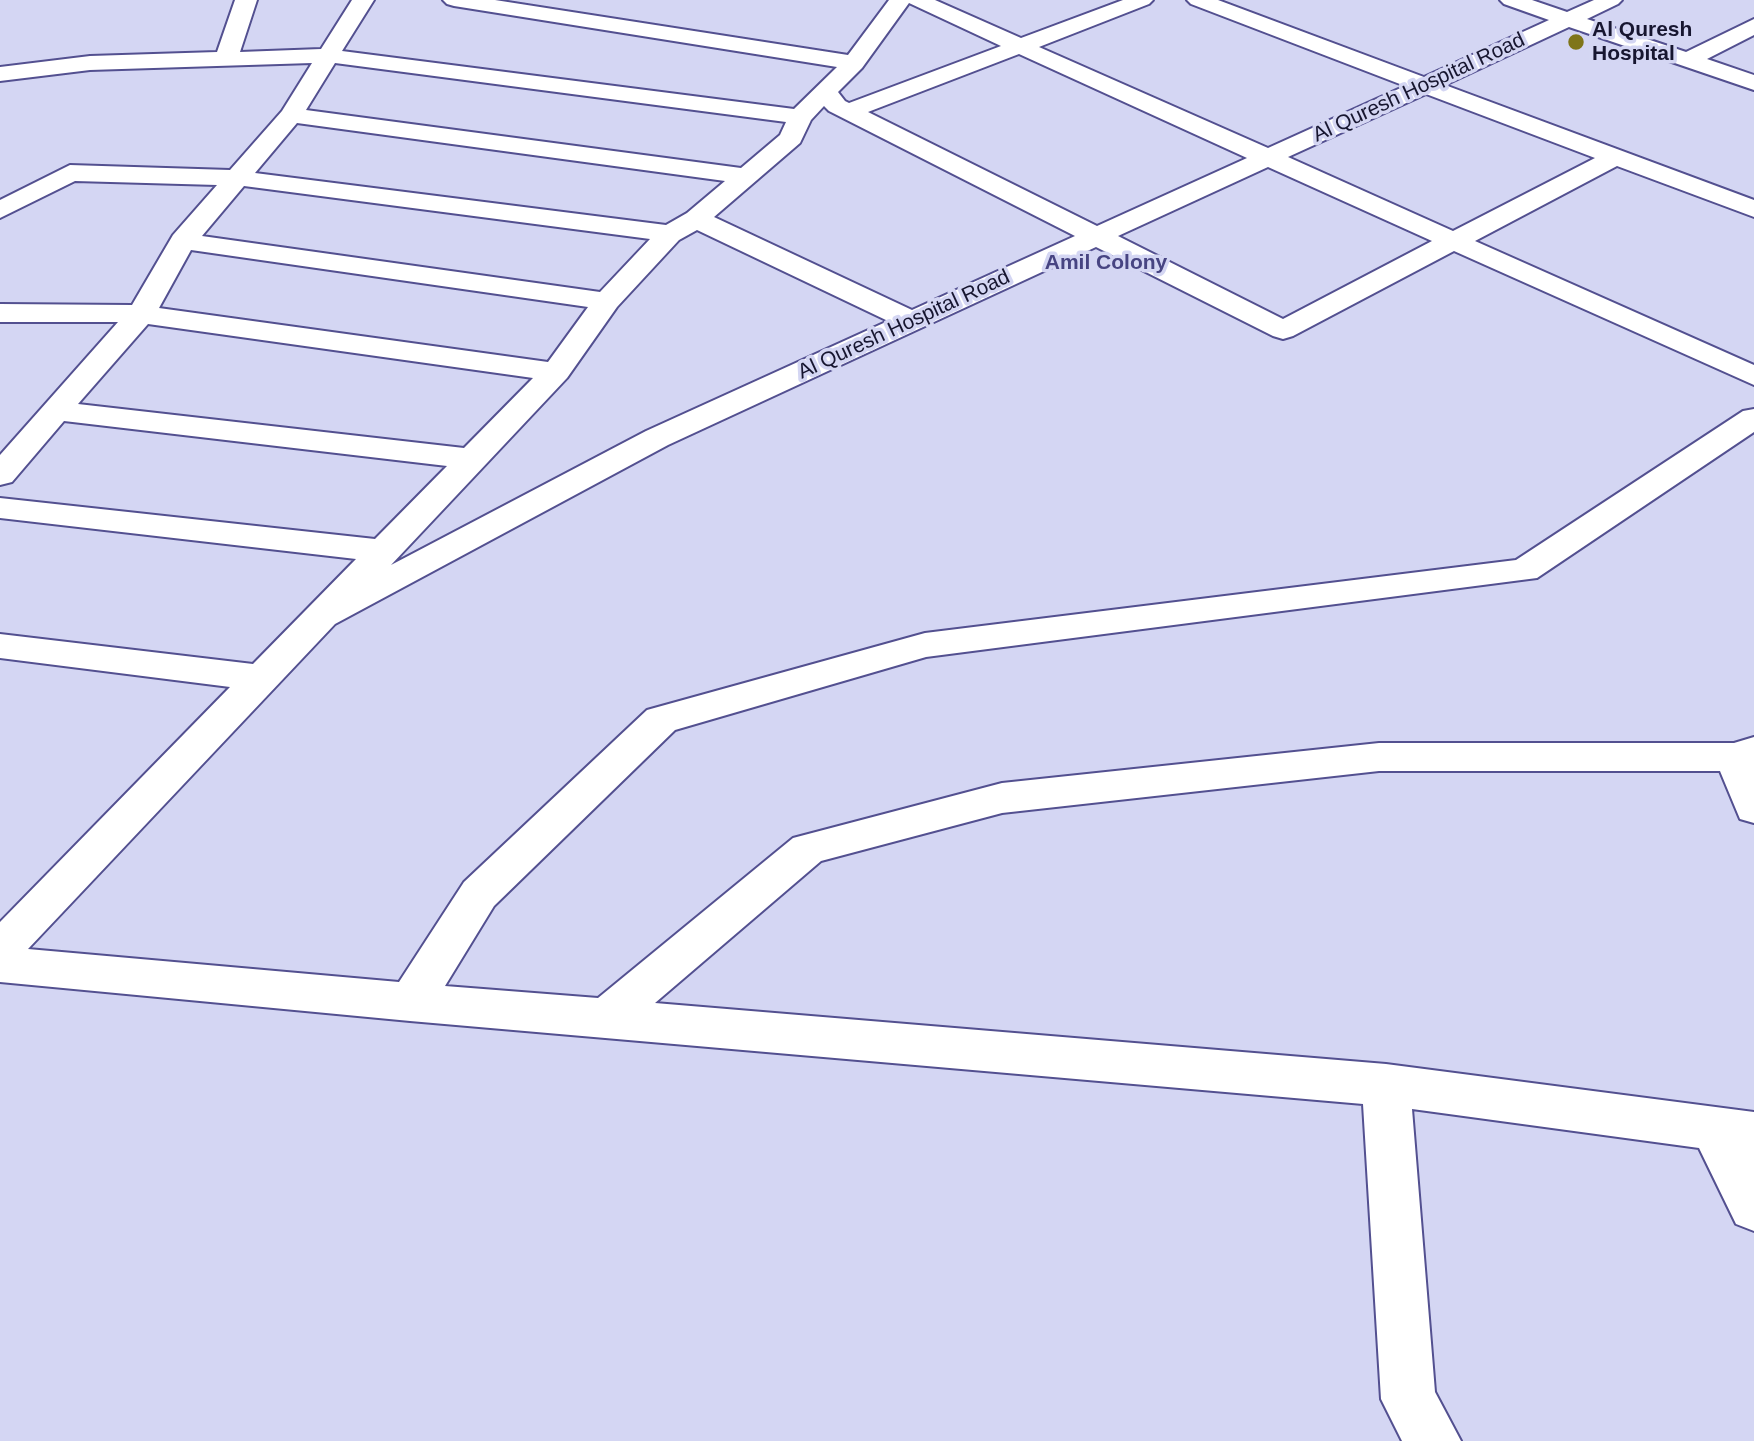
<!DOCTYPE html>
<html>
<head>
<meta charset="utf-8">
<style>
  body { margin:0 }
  canvas { display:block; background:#d4d6f3 }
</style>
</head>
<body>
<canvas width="1754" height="1441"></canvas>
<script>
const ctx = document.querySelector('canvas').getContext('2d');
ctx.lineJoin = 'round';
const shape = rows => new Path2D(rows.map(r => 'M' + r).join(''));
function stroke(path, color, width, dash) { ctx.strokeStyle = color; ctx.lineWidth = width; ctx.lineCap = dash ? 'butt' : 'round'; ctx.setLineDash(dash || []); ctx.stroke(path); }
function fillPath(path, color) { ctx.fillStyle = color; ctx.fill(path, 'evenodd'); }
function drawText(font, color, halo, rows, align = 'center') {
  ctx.font = font + ' Arial,sans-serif'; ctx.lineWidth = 7; ctx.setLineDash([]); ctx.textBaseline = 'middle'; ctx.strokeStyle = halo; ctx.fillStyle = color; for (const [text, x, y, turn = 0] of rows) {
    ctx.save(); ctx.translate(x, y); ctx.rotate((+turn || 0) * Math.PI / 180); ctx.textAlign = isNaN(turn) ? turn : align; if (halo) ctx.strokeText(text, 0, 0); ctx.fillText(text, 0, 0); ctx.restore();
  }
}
const minor = shape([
  [235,0,257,0,240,52,321,49,352,0,374,0,342,51,794,109,837,67,454,6,447,4,443,0,495,0,848,55,889,0,935,0,1021,38,1123,0,1153,0,1149,4,1039,47,1268,148,1405,86,1191,4,1187,0,1218,0,1424,77,1549,20,1504,4,1500,0,1532,0,1567,12,1594,0,1622,0,1618,4,1587,19,1686,52,1754,19,1754,35,1707,59,1754,75,1754,90,1569,27,1445,85,1754,200,1754,217,1617,166,1475,241,1754,365,1754,385,1454,251,1293,336,1283,339,1273,336,1096,247,668,445,335,624,28,949,399,982,464,882,647,710,925,633,1516,560,1743,411,1754,409,1754,432,1537,578,926,657,675,730,494,906,445,986,598,998,793,838,1002,783,1379,743,1734,743,1754,737,1754,823,1740,819,1720,771,1379,771,1002,813,821,861,655,1003,1386,1064,1754,1112,1754,1231,1736,1224,1699,1148,1412,1109,1435,1392,1461,1441,1402,1441,1381,1399,1363,1104,410,1021,0,982,0,922,230,687,0,658,0,634,253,664,356,559,0,518,0,498,375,539,447,466,64,421,12,482,0,485,0,455,118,322,0,322,0,304,132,305,173,235,217,185,75,181,0,218,0,200,70,165,230,170,282,111,312,63,90,70,0,81,0,67,90,56,217,52,235,0],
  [909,3,1001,46,849,103,845,101,838,92,862,68,909,3],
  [1019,54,1247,158,1097,226,868,112,1019,54],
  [335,63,786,122,780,135,741,168,306,110,335,63],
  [1426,94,1595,158,1453,231,1288,157,1426,94],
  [824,106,829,111,1075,236,912,310,714,217,800,143,811,120,824,106],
  [297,123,725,181,687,213,666,225,255,173,297,123],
  [1268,167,1432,241,1283,319,1118,236,1268,167],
  [244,186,650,239,600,292,202,236,244,186],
  [697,230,888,321,646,431,391,565,567,378,617,307,679,240,697,230],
  [191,250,588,307,548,362,159,308,191,250],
  [148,324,533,378,464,448,78,404,148,324]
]);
const markers = [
  [1576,42,9,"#7f7519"]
];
const farPoinames = [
  ["Al Quresh",1592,30],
  ["Hospital",1592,54]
];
const farStreetnames = [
  ["Al Quresh Hospital Road",1419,88,-25],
  ["Al Quresh Hospital Road",904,325,-25]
];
const farNeighbourhoodnames = [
  ["Amil Colony",1106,263]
];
stroke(minor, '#535090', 4);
fillPath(minor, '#fff');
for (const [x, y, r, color] of markers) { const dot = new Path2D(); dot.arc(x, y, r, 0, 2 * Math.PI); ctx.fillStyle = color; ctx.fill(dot); stroke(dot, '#d4d6f3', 2.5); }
drawText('bold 21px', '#171630', '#d4d6f3', farPoinames, 'left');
drawText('21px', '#171630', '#d4d6f3', farStreetnames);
drawText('bold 21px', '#474482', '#d4d6f3', farNeighbourhoodnames);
</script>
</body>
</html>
